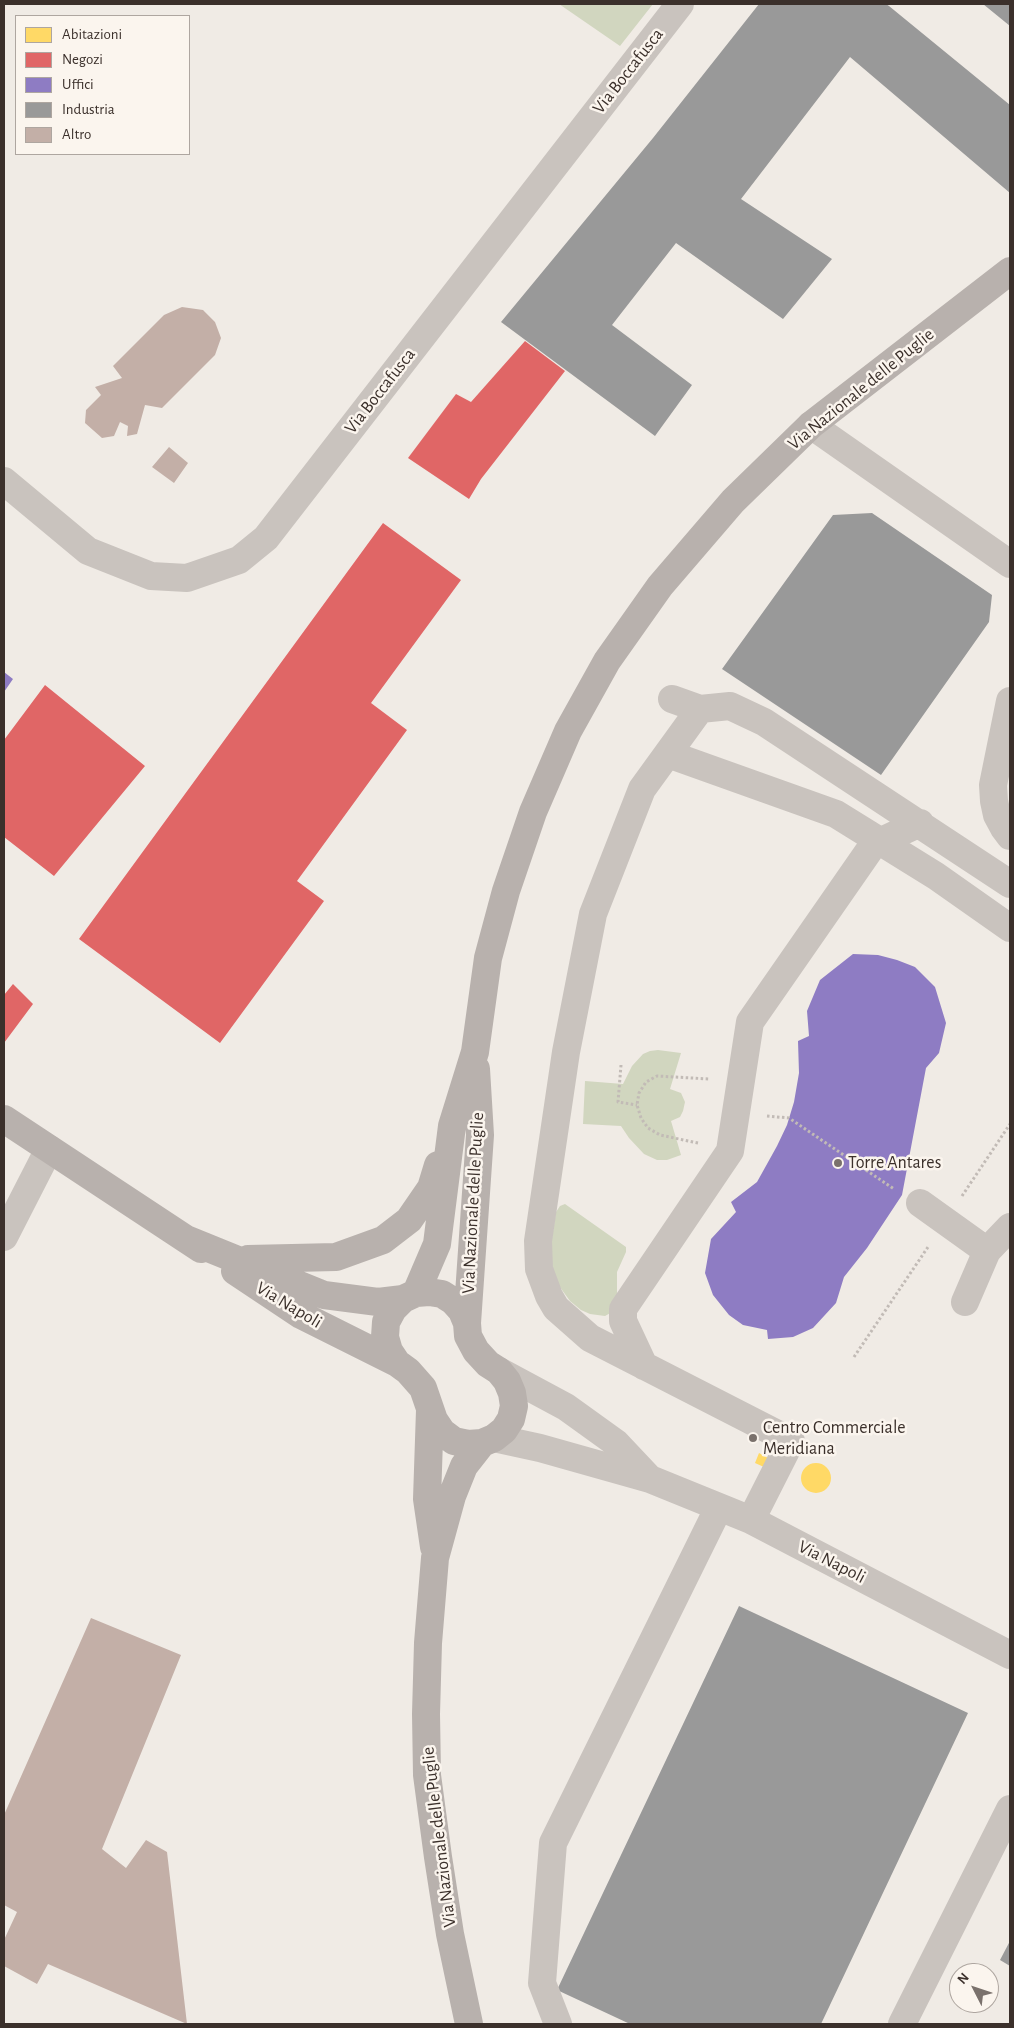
<!DOCTYPE html>
<html>
<head>
<meta charset="utf-8">
<style>
  body { margin:0 }
  #map { position:relative; width:1014px; height:2028px; overflow:hidden; background:#f0ebe5; font-family:"Alegreya Sans",sans-serif }
  canvas { display:block }
  .frame { position:absolute; inset:0; border:5px solid #3b302b; pointer-events:none }
  .legend { position:absolute; left:15px; top:15px; width:175px; height:140px; box-sizing:border-box; background:#fbf5ee; border:1px solid #aea6a0; margin:0; padding:6px 9px; list-style:none; font-size:15px; color:#3b302b }
  .legend li { display:flex; align-items:center; gap:10px; height:25px }
  .legend b { width:25px; border:1px solid #aea6a0 }
  .north { position:absolute; left:949px; top:1963px; width:50px; height:50px; box-sizing:border-box; background:#fbf5ee; border:1px solid #aea6a0; border-radius:50%; rotate:311deg; font-size:14px; font-weight:700; line-height:20px; text-align:center; color:#3b302b }
  .north::after { content:''; display:block; margin:auto; width:18px; height:22px; background:#7a716c; clip-path:polygon(50% 0,100% 100%,50% 72%,0 100%) }
</style>
</head>
<body>
<div id="map">
<canvas width="1014" height="2028"></canvas>
<div class="frame"></div>
<ul class="legend">
<li><b style="height:14px;background:#ffd966"></b>Abitazioni</li>
<li><b style="height:14px;background:#e06666"></b>Negozi</li>
<li><b style="height:14px;background:#8e7cc3"></b>Uffici</li>
<li><b style="height:14px;background:#999"></b>Industria</li>
<li><b style="height:14px;background:#c3afa7"></b>Altro</li>
</ul>
<div class="north">N</div>
</div>
<script>
const ctx = document.querySelector('canvas').getContext('2d');
ctx.lineJoin = 'round';
function fillPath(path, color) { ctx.fillStyle = color; ctx.fill(path, 'evenodd'); }
const shape = rows => new Path2D(rows.map(r => 'M' + r).join(''));
function stroke(path, color, width, dash) { ctx.strokeStyle = color; ctx.lineWidth = width; ctx.lineCap = dash ? 'butt' : 'round'; ctx.setLineDash(dash || []); ctx.stroke(path); }
function drawText(font, color, halo, rows, align = 'center') {
  ctx.font = font + ' "Alegreya Sans",sans-serif'; ctx.lineWidth = 5; ctx.setLineDash([]); ctx.textBaseline = 'middle'; ctx.strokeStyle = halo; ctx.fillStyle = color; for (const [text, x, y, turn = 0] of rows) {
    ctx.save(); ctx.translate(x, y); ctx.rotate((+turn || 0) * Math.PI / 180); ctx.textAlign = isNaN(turn) ? turn : align; if (halo) ctx.strokeText(text, 0, 0); ctx.fillText(text, 0, 0); ctx.restore();
  }
}
const green = shape([
  [559,4,653,4,620,46],
  [658,1050,681,1053,670,1089,681,1093,685,1102,683,1111,680,1117,671,1121,681,1155,667,1160,657,1160,644,1154,629,1138,621,1126,583,1124,585,1081,623,1084,632,1066,643,1054,650,1051],
  [565,1204,626,1247,626,1252,617,1272,617,1296,614,1311,605,1316,590,1314,581,1310,570,1301,557,1283,552,1265,551,1244,556,1212,560,1206]
]);
const homes = shape([
  [759,1453,768,1458,764,1467,755,1463],
  '801 1478a15 15 0 1 1 30 0a15 15 0 1 1-30 0Z'
]);
const shops = shape([
  [525,341,565,371,481,479,469,499,408,458,456,394,471,402],
  [383,523,461,580,371,703,407,730,297,881,324,901,220,1043,79,939],
  [45,685,145,766,54,876,4,837,4,740],
  [13,984,33,1004,4,1043,4,995]
]);
const offices = shape([
  [4,672,13,679,4,692],
  [853,954,878,955,897,960,915,967,935,987,946,1023,939,1053,926,1068,902,1195,867,1248,844,1277,836,1303,813,1328,793,1337,768,1339,767,1330,743,1325,729,1315,713,1295,705,1273,711,1239,736,1212,731,1202,757,1182,777,1146,787,1125,794,1102,799,1073,798,1041,809,1036,807,1011,820,980]
]);
const industry = shape([
  [759,4,886,4,889,6,1010,105,1010,193,850,57,741,199,832,259,783,319,676,243,612,325,692,385,655,436,501,322,653,138],
  [983,4,1010,4,1010,26],
  [872,513,992,595,989,622,881,775,722,669,833,515],
  [739,1606,968,1713,821,2024,630,2024,557,1990],
  [1010,1941,1010,1966,1000,1960]
]);
const building = shape([
  [182,307,203,310,215,322,221,338,215,355,162,408,145,405,137,434,127,436,128,426,120,422,114,436,102,438,85,423,86,410,101,395,95,387,122,378,113,366,164,315],
  [169,447,188,463,174,483,152,467],
  [91,1618,181,1655,102,1849,126,1868,146,1840,167,1852,187,2024,48,1964,37,1984,4,1966,4,1940,17,1912,4,1905,4,1815]
]);
const path = shape([
  [621,1065,618,1102,637,1105],
  [767,1116,789,1118,894,1189],
  [698,1143,660,1135,648,1128,641,1118,637,1105,639,1093,646,1082,657,1076,709,1079],
  [962,1196,1010,1124],
  [854,1357,928,1247]
]);
const minor = shape([
  [811,425,1010,564],
  [4,481,88,551,151,576,187,578,239,560,266,538,680,4],
  [672,699,700,709],
  [1010,701,993,785,994,801,997,815,1004,828,1010,836],
  [668,754,836,814,936,876,1010,928],
  [920,1203,987,1251,1010,1227],
  [4,1237,49,1149],
  [965,1302,987,1251],
  [644,1366,623,1321,623,1309,730,1151,750,1022,873,845,920,823],
  [499,1371,566,1407,616,1443,649,1478],
  [494,1438,540,1448,650,1479,751,1520,1010,1655],
  [751,1520,791,1441,590,1338,556,1308,549,1296,539,1269,538,1241,566,1052,593,914,642,789,700,709,730,706,764,722,1010,884],
  [558,2024,542,1983,553,1843,719,1507],
  [902,2024,1010,1809]
]);
const major = shape([
  [4,1119,201,1249],
  [186,1239,324,1295,378,1302,403,1299,416,1293,429,1292,442,1294,453,1301,462,1311,467,1323,468,1336,476,1351,488,1364,499,1371,507,1381,512,1393,514,1406,511,1419,504,1430,494,1438,482,1443,468,1444,454,1441,442,1432,434,1420,423,1388,408,1371,397,1363,389,1351,385,1337,386,1322,393,1309,403,1299],
  [248,1259,336,1257,383,1240,409,1220,431,1188,438,1165],
  [235,1271,301,1315,397,1363],
  [416,1293,437,1244,452,1126,475,1052,488,958,506,891,533,812,568,731,607,661,660,586,733,501,811,425,1010,271],
  [467,1323,480,1135,476,1069],
  [430,1410,427,1499,434,1547],
  [469,2024,450,1934,438,1857,427,1775,426,1714,428,1643,435,1558,452,1496,464,1466,482,1443]
]);
const markers = [
  [838,1163,5,"#7a716c"],
  [753,1438,5,"#7a716c"]
];
const streetNames = [
  ["Via Boccafusca",628,71,-52],
  ["Via Nazionale delle Puglie",861,389,-39],
  ["Via Boccafusca",380,391,-52],
  ["Via Nazionale delle Puglie",473,1203,-87],
  ["Via Napoli",289,1305,31],
  ["Via Napoli",832,1562,27],
  ["Via Nazionale delle Puglie",439,1837,-97]
];
const poiNames = [
  ["Torre Antares",848,1163],
  ["Centro Commerciale",763,1428],
  ["Meridiana",763,1449]
];
fillPath(green, '#d1d6bf');
fillPath(homes, '#ffd966');
fillPath(shops, '#e06666');
fillPath(offices, '#8e7cc3');
fillPath(industry, '#999');
fillPath(building, '#c3afa7');
stroke(path, '#c2bbb6', 3, [2.5, 2.5]);
stroke(minor, '#c9c3be', 28);
stroke(major, '#b8b1ad', 28);
for (const [x, y, r, color] of markers) { const dot = new Path2D(); dot.arc(x, y, r, 0, 2 * Math.PI); ctx.fillStyle = color; ctx.fill(dot); stroke(dot, '#fbf5ee', 2); }
drawText('18px', '#3b302b', '#fbf5ee', streetNames);
drawText('18px', '#3b302b', '#fbf5ee', poiNames, 'left');
</script>
</body>
</html>
